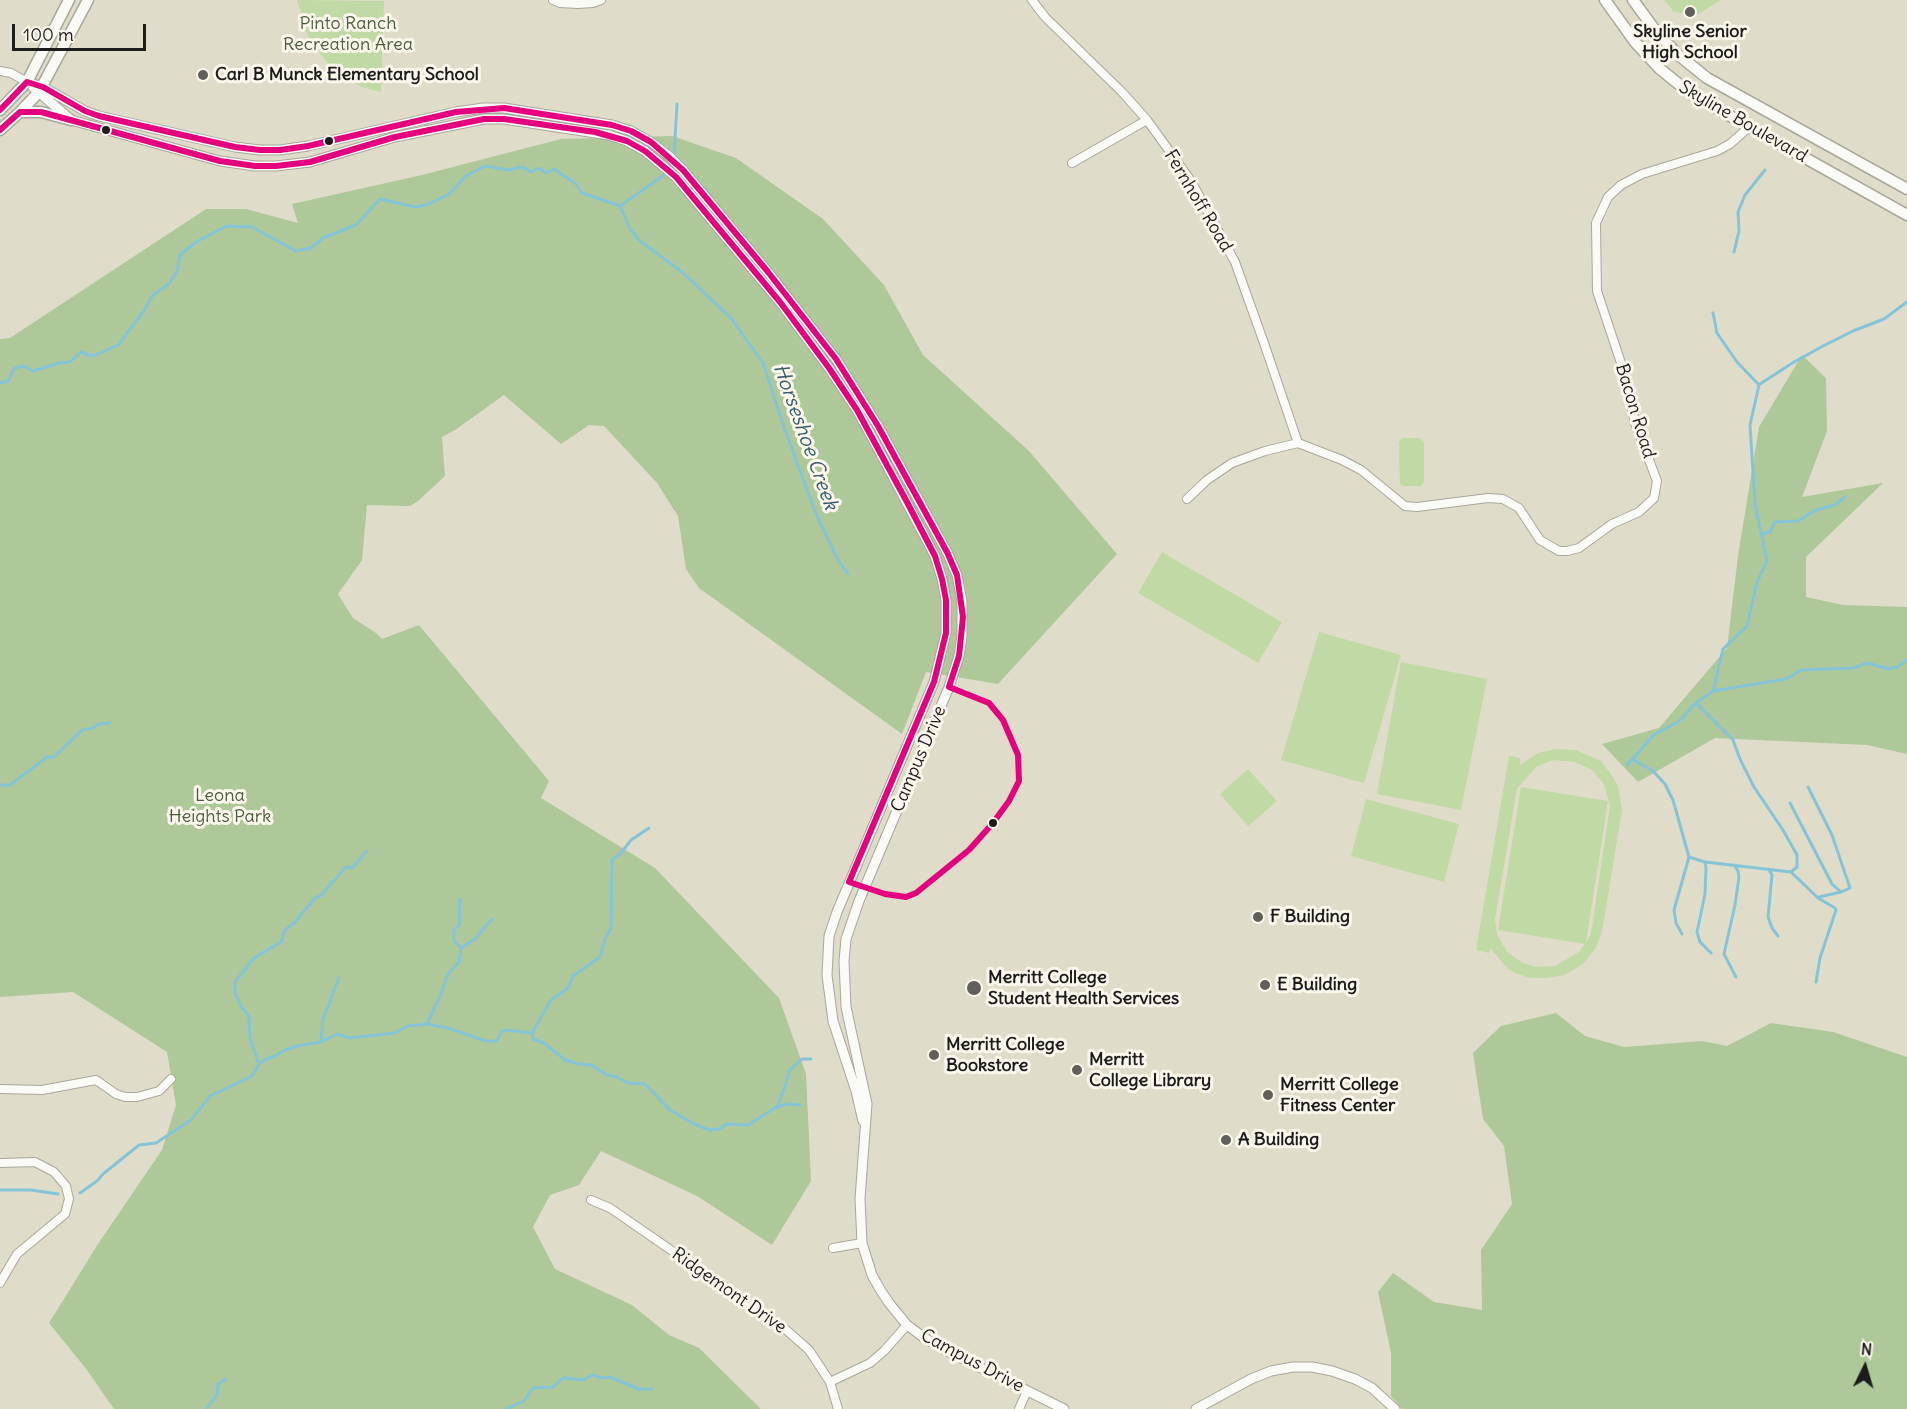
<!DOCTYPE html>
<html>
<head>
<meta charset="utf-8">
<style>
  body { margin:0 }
  #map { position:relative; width:1907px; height:1409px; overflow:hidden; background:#e0dcca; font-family:Delius,sans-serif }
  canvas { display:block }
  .north { position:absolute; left:1835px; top:1337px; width:60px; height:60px; -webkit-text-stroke:4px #fbf7ec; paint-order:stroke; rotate:5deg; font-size:16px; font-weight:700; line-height:24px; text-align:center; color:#1c1c1c }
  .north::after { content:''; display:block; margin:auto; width:21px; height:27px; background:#1c1c1c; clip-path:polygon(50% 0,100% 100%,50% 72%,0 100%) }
  .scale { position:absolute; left:12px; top:24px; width:134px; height:27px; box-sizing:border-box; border:3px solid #1c1c1c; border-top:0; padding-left:8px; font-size:18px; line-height:21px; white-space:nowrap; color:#1c1c1c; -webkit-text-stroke:4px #fbf7ec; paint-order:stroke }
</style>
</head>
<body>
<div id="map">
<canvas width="1907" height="1409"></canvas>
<div class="north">N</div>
<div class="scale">100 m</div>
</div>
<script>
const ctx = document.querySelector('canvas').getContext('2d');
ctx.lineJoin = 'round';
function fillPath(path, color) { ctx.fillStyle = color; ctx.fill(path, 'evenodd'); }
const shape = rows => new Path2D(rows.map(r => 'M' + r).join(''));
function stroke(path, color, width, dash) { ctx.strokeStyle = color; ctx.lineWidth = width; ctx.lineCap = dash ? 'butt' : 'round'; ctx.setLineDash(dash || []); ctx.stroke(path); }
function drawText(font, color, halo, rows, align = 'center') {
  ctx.font = font + ' Delius,sans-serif'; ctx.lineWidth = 6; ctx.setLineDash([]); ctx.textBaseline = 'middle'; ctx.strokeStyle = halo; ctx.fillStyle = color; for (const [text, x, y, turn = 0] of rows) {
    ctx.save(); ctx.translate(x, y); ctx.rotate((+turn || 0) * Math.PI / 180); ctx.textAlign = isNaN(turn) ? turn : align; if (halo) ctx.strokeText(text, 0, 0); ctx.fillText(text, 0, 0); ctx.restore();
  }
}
const green = shape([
  [297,0,384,1,381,92,361,87,330,66,309,39],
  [1664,0,1721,0,1698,14,1674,12],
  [1402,438,1419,438,1424,442,1424,482,1421,486,1403,486,1400,484,1399,442],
  [1162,552,1282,622,1258,663,1138,593],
  [1319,632,1401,655,1364,783,1281,760],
  [1401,662,1487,679,1461,810,1377,794],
  [1556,749,1576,750,1601,761,1613,777,1618,786,1622,810,1602,932,1595,949,1583,964,1564,975,1547,978,1530,978,1515,973,1508,969,1490,948,1489,953,1476,950,1509,756,1520,758,1520,765,1538,753],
  [1553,760,1575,762,1592,770,1604,784,1610,806,1591,934,1586,942,1608,801,1521,787,1498,930,1585,944,1579,952,1562,962,1555,966,1536,967,1523,963,1507,952,1497,934,1495,919,1517,789,1536,767],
  [1248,769,1277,801,1248,826,1220,794],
  [1366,799,1459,824,1444,882,1351,856]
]);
const forest = shape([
  [672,136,736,158,823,219,884,285,923,355,1029,451,1117,554,998,684,926,672,902,734,699,588,686,569,678,516,657,483,604,426,589,425,561,444,504,395,455,430,442,437,445,476,418,501,410,506,367,505,362,560,338,594,353,618,376,633,382,639,419,625,549,781,541,798,655,868,779,998,806,1074,811,1181,772,1245,697,1196,601,1151,579,1185,550,1195,533,1227,555,1269,632,1305,669,1335,699,1348,761,1409,114,1409,87,1370,49,1323,98,1244,162,1150,176,1105,167,1052,73,992,0,997,0,339,10,338,206,209,246,209,298,223,292,204,422,175,561,139],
  [1802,355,1826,378,1827,431,1802,497,1883,483,1806,557,1806,597,1843,605,1907,607,1907,754,1867,745,1715,738,1638,782,1602,744,1659,728,1727,648,1738,556,1759,427],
  [1556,1013,1585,1036,1624,1047,1702,1041,1727,1046,1771,1023,1833,1032,1907,1057,1907,1409,1402,1409,1391,1396,1391,1353,1378,1292,1393,1273,1434,1302,1482,1310,1481,1250,1512,1204,1504,1146,1483,1119,1473,1053,1501,1026]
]);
const stream = shape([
  [674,154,677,104],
  [620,206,664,175],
  [1734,252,1739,231,1738,212,1745,195,1765,170],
  [1713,313,1717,333,1737,362,1759,385,1750,425,1755,504,1767,561,1757,582,1747,626,1723,649,1713,691],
  [0,383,8,381,15,368,23,366,33,371,59,363,70,362,81,352,93,356,118,345,144,311,152,296,170,283,177,271,180,255,196,242,227,226,252,227,296,251,311,248,323,238,356,225,380,199,415,207,426,205,448,195,466,176,485,166,508,170,523,167,531,172,539,168,546,173,554,169,576,184,582,193,620,206,630,229,640,241,682,272,731,318,763,363,785,430,816,514,838,560,848,574],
  [1760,384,1794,362,1825,345,1853,331,1884,319,1907,302],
  [1761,534,1770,532,1775,522,1798,521,1816,510,1835,505,1845,497],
  [1696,703,1733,740,1740,759,1754,787,1783,830,1797,855,1797,867,1791,872],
  [1632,759,1653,771,1665,784,1673,800,1689,857,1705,862,1791,872,1818,898,1835,908,1836,910,1820,958,1816,982],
  [1627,765,1654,735,1679,721,1696,703,1713,691,1786,679,1801,670,1853,668,1867,663,1889,669,1897,667,1907,660],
  [0,785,10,785,47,757,54,757,82,730,93,728,99,724,110,723],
  [1808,787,1832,835,1850,888,1841,892,1819,897],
  [1790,803,1832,884,1841,892],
  [1705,862,1706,868,1705,894,1697,932,1700,942,1711,953],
  [1734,865,1738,871,1739,877,1735,905,1724,954,1736,977],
  [1769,870,1772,875,1768,917,1772,928,1778,936],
  [1682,934,1676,923,1674,910,1689,857],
  [461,948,476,938,492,919],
  [427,1024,440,996,448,974,459,962,461,948,454,941,454,930,459,925,460,899],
  [532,1033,551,1000,568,988,573,976,600,957,605,939,611,928,612,860,621,853,631,840,649,828],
  [321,1042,323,1019,339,978],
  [259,1064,250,1038,249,1016,242,1008,235,993,235,982,254,958,281,942,285,930,294,923,315,898,320,896,346,867,352,868,367,851],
  [777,1107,785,1087,789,1071,802,1059,811,1059],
  [0,1190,31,1190,58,1194],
  [80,1193,97,1181,103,1174,139,1145,156,1143,191,1120,210,1096,248,1078,253,1075,259,1064,266,1059,275,1056,285,1050,297,1046,321,1042,338,1034,349,1038,395,1033,408,1026,427,1024,448,1028,485,1041,497,1041,501,1032,505,1030,532,1033,533,1039,544,1043,565,1060,578,1064,591,1065,607,1075,614,1076,629,1083,645,1084,670,1110,696,1125,710,1130,719,1129,727,1124,748,1125,776,1107,788,1104,800,1105],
  [206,1409,217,1395,218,1384,226,1379],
  [506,1409,524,1401,533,1388,553,1387,563,1378,583,1380,592,1375,602,1378,610,1377,639,1389,652,1389]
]);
const minor = shape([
  [553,0,560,3,578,4,593,3,601,0],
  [1032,0,1045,17,1122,92,1147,120,1191,181,1235,262,1264,343,1298,443],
  [0,71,11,73,27,82],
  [1072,163,1147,120],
  [1187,499,1207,480,1232,463,1265,451,1298,443,1342,460,1361,470,1405,506,1417,507,1488,498,1503,499,1519,508,1540,540,1559,551,1567,551,1579,548,1612,524,1639,512,1654,498,1657,481,1635,423,1625,375,1597,291,1596,223,1608,197,1621,185,1642,174,1717,151,1730,144,1748,128],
  [0,1089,42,1090,96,1080,116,1094,125,1097,137,1097,159,1091,171,1079],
  [0,1163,35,1162,54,1172,66,1186,69,1199,65,1214,17,1254,0,1283],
  [591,1200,610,1208,784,1328,809,1350,830,1382,838,1409],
  [833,1248,862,1243],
  [830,1382,870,1363,884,1351,907,1325],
  [1019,1409,1027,1391]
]);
const tertiary = shape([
  [27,82,43,87,85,111,99,116,235,147,260,150,280,150,308,146,456,112,483,108,504,108,612,125,631,131,651,142,669,156,683,170,768,272,836,359,878,426,947,552,957,575,962,601,962,636,959,656,949,687,859,901,846,939,844,961,846,1007,867,1104,860,1199,862,1243,872,1275,881,1291,889,1303,907,1325,926,1339,947,1351,1064,1409],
  [33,87,71,120,220,161,255,166,276,166,310,162,395,137,484,119,504,119,609,135,627,141,645,151,676,177,780,302,829,368,857,410,873,439,935,556,942,579,946,600,946,633,934,682,837,912,829,936,827,975,833,1021,856,1091,863,1121],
  [1196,1409,1251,1379,1271,1371,1293,1367,1312,1367,1332,1371,1355,1379,1372,1388,1395,1409]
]);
const secondary = shape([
  [1605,0,1635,42,1660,69,1691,94,1907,215],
  [1633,0,1655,30,1676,53,1707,78,1907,189],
  [0,110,27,82,69,0],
  [20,112,41,112,71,120],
  [0,130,20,112,39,92,88,0]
]);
const bus1 = shape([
  [0,110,27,82,43,87,85,111,99,116,235,147,260,150,280,150,308,146,456,112,504,108,612,125,631,131,651,142,683,170,768,272,836,359,878,426,947,552,957,575,963,617,959,656,949,687,989,703,1003,720,1018,755,1019,781,1009,801,993,823,969,850,916,893,906,897,885,894,849,882,934,682,946,633,946,600,942,579,935,556,907,502,857,410,829,368,780,302,676,177,645,151,627,141,595,132,504,119,484,119,395,137,310,162,276,166,255,166,220,161,41,112,20,112,0,130]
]);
const markers = [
  [1690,12,6,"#615f59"],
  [203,75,6,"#615f59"],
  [106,130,5,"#1c1c1c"],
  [329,141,5,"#1c1c1c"],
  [993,823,5,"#1c1c1c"],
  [1258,917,6,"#615f59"],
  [1265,985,6,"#615f59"],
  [974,988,8,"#615f59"],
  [934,1055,6,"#615f59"],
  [1077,1070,6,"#615f59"],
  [1268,1095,6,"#615f59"],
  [1226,1140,6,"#615f59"]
];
const parkNames = [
  ["Pinto Ranch",348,24],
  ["Recreation Area",348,45],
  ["Leona",220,796],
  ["Heights Park",220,817]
];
const poiNames = [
  ["Skyline Senior",1690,32,"center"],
  ["High School",1690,53,"center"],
  ["Carl B Munck Elementary School",215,75],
  ["F Building",1270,917],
  ["Merritt College",988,978],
  ["Student Health Services",988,999],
  ["E Building",1277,985],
  ["Merritt College",946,1045],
  ["Bookstore",946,1066],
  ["Merritt",1089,1060],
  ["College Library",1089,1081],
  ["Merritt College",1280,1085],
  ["Fitness Center",1280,1106],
  ["A Building",1238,1140]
];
const streetNames = [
  ["Skyline Boulevard",1743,122,30],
  ["Fernhoff Road",1198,201,59],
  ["Bacon Road",1635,411,73],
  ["Campus Drive",919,759,-67],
  ["Ridgemont Drive",729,1291,35],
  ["Campus Drive",972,1361,28]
];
const waterNames = [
  ["Horseshoe Creek",805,437,70]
];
fillPath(green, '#c1d9a4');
fillPath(forest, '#aec89a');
stroke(stream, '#85c4d7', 3);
stroke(minor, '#a9a79b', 10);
stroke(tertiary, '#a9a79b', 11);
stroke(secondary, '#a9a79b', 13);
stroke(minor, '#fafaf7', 8);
stroke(tertiary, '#fafaf7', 9);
stroke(secondary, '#fafaf7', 10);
stroke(bus1, '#e5007d', 6);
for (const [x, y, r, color] of markers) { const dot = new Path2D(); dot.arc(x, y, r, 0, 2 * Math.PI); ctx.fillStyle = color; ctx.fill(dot); stroke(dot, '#fbf7ec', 2); }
drawText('18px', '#4d5d40', '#fbf7ec', parkNames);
drawText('bold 18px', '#1c1c1c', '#fbf7ec', poiNames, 'left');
drawText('18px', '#1c1c1c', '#fbf7ec', streetNames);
drawText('italic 20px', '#365b69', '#fbf7ec', waterNames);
</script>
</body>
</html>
